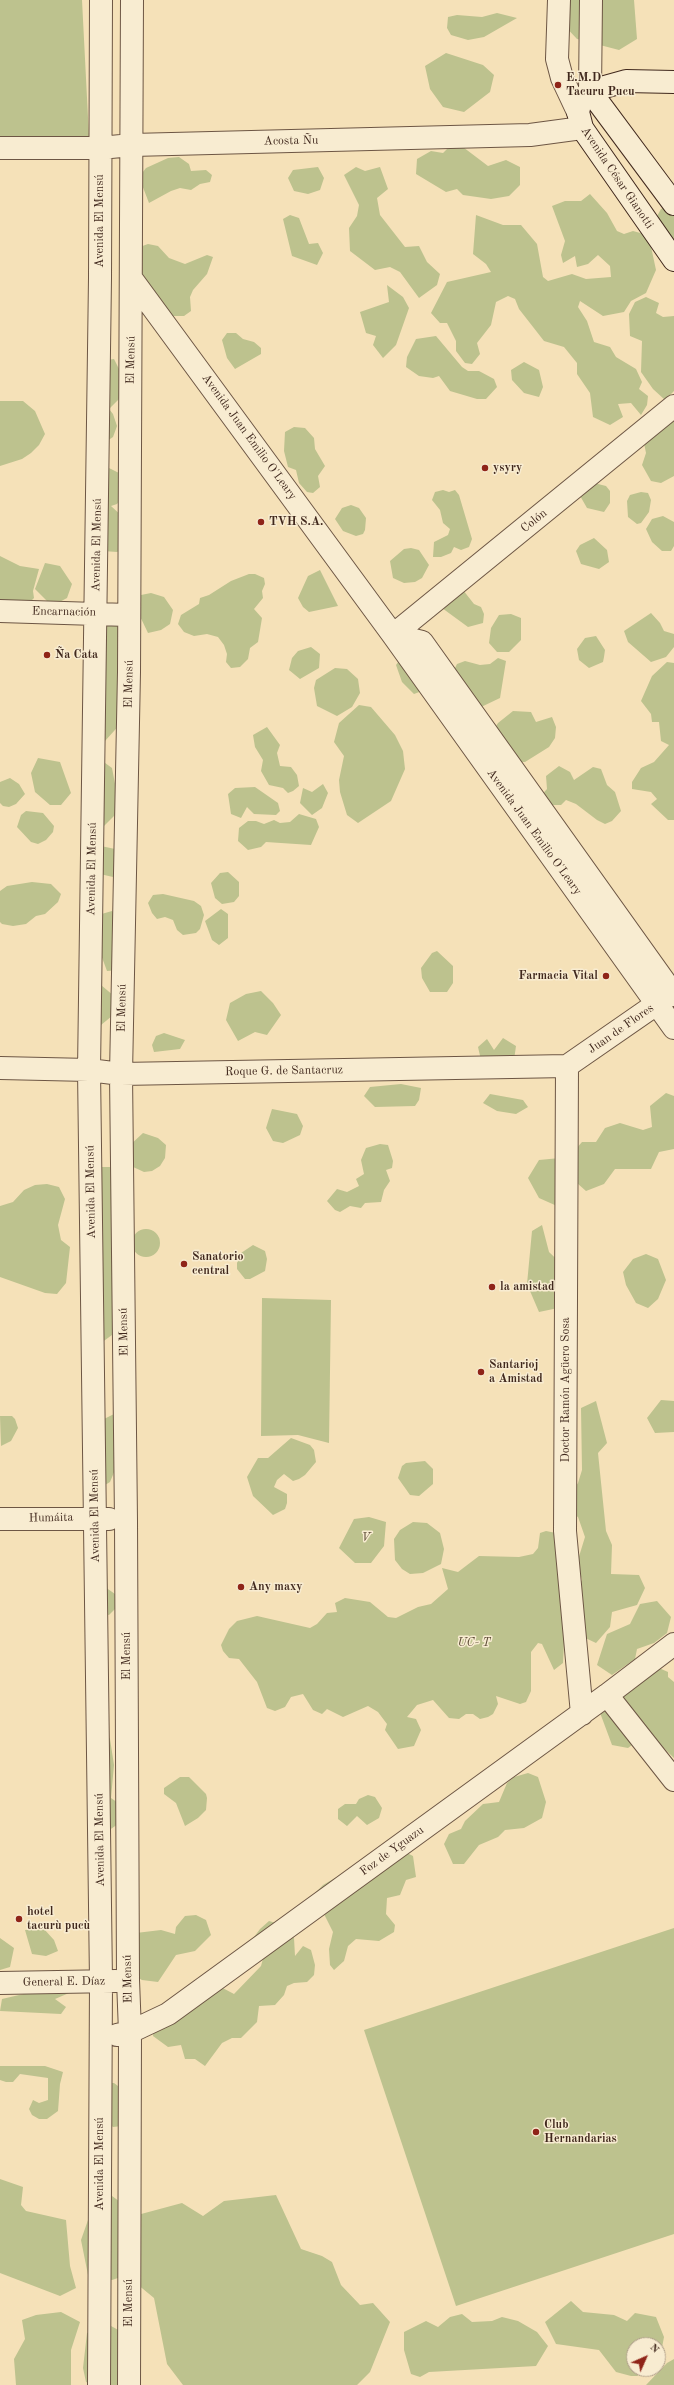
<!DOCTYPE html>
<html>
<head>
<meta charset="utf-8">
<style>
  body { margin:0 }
  #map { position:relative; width:674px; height:2385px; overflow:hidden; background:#f5e1b8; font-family:"Old Standard TT",serif }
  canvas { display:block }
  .north { position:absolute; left:626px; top:2337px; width:40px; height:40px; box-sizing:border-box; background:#f8ecd1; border:1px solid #ae9e89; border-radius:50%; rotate:45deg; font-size:11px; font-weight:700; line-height:16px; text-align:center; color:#40281d }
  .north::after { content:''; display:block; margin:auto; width:14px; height:18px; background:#8f2418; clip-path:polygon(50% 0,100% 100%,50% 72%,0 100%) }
</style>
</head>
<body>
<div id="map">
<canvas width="674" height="2385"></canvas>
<div class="north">N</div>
</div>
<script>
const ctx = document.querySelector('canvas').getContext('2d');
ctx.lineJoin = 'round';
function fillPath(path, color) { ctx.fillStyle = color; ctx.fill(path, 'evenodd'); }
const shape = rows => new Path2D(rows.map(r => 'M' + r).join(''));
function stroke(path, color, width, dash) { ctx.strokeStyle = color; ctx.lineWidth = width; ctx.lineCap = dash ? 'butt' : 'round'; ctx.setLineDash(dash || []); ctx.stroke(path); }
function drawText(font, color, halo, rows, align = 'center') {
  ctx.font = font + ' "Old Standard TT",serif'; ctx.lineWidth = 3; ctx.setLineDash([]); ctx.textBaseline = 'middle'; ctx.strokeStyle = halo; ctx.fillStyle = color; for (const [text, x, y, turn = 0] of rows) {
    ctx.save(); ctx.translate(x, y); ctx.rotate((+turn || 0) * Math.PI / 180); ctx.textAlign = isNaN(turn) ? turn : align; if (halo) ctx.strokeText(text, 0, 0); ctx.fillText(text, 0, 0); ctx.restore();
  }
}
const green = shape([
  [0,0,82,0,89,137,0,138],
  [562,0,634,0,637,39,619,50,577,39,563,24],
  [497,13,517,18,484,37,468,40,451,35,447,28,448,17,457,15,482,17],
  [446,53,483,65,494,75,490,92,464,112,443,107,430,89,425,66],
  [455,141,488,166,506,160,520,167,520,185,509,196,491,199,463,195,457,189,446,192,416,174,417,159,431,151,443,153],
  [179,157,189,164,191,171,206,170,212,175,210,182,200,184,191,190,180,188,171,191,149,203,139,177,146,168,168,158],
  [318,167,324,178,320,190,308,194,294,191,288,178,293,170],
  [356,167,365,171,380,167,388,189,377,198,380,215,405,247,419,246,427,262,440,274,437,285,419,298,400,272,390,267,375,270,350,251,349,228,357,216,359,205,344,175],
  [590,194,607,213,617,231,624,234,633,231,644,234,650,242,656,270,646,293,631,301,624,312,603,316,580,301,578,307,587,321,594,342,610,347,616,357,636,369,642,382,639,389,648,396,647,405,641,415,631,403,618,404,623,417,610,425,593,417,590,393,577,374,577,363,564,347,544,341,519,309,515,299,508,296,496,302,491,325,477,343,480,354,472,364,465,363,456,351,456,341,447,323,440,323,431,313,447,282,491,272,486,264,473,254,476,215,503,225,521,225,537,244,543,277,548,281,572,274,586,279,611,277,610,266,598,255,588,264,577,267,575,256,563,263,561,255,565,241,552,206,565,201,581,201],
  [674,202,674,270,656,218,661,209],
  [290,215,299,218,309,244,318,243,323,253,317,265,292,256,283,219],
  [148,244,158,246,169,258,185,264,207,255,213,257,207,274,193,290,190,297,191,311,184,316,171,316,139,279,137,248],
  [387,285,403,297,409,308,396,345,383,358,373,345,376,336,366,333,360,312,389,302],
  [646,297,659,303,656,313,663,317,674,316,674,391,665,400,653,389,641,372,642,341,630,336,629,314,635,302],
  [227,333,236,333,243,339,254,342,261,348,261,354,235,369,227,358,222,340],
  [436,336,462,367,468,371,479,371,494,379,497,387,486,399,477,399,450,391,439,376,433,378,419,376,406,367,407,357,416,339],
  [114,359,126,383,119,399,109,409,113,414,117,426,113,437,107,441,107,360],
  [524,362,539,370,543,387,539,397,524,393,512,380,511,370],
  [0,401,23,401,35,411,45,434,39,445,31,453,22,459,0,466],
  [674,417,674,476,661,483,651,481,642,465,646,453,643,438],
  [294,427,305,428,314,438,315,449,325,466,318,476,320,487,313,493,307,492,299,483,296,470,288,467,284,451,285,432],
  [107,467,121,474,125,494,117,504,111,506,123,517,134,541,117,552,103,551],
  [594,483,606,486,610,491,610,503,604,512,587,508,579,494],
  [443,490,449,492,455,490,459,495,472,539,469,547,461,550,454,547,451,553,441,557,433,557,434,542,448,535,450,529,443,523,440,510,432,500,435,492],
  [641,492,648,493,651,500,649,512,641,523,637,524,628,517,627,501,630,495],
  [351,505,359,508,366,518,365,530,363,534,356,536,343,531,335,519,342,508],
  [663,516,674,522,674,546,671,551,662,551,652,542,646,529,652,519],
  [594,538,607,550,609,562,599,569,581,564,576,551,580,545],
  [411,548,419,550,429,565,422,578,415,582,404,583,393,578,390,561,404,549],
  [0,556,20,566,39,569,33,591,34,598,21,611,0,607],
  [45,563,60,566,72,584,67,598,52,606,35,589],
  [320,570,338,606,309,612,303,607,298,598,308,576],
  [249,574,255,574,264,578,265,584,262,591,263,598,254,609,262,618,258,642,250,648,248,659,240,667,231,668,226,662,227,654,224,645,218,637,207,634,194,636,184,632,178,624,181,615,199,604,200,598,209,595,231,581],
  [463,590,474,604,481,607,484,614,483,623,468,627,442,608],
  [151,593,164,597,173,610,170,624,161,630,148,633,136,608,141,595],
  [651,613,660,623,664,631,674,634,674,647,666,657,651,662,628,642,624,631],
  [511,614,521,618,521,640,509,652,497,652,489,643,491,628,499,615],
  [115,617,124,631,123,721,105,741,93,691,105,621],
  [596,636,605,650,604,657,603,662,589,668,579,660,577,649,585,638],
  [311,647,320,654,319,668,300,679,289,670,292,658,298,651],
  [401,658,422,691,414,694,402,682,396,665],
  [498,658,506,661,500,698,479,708,452,674,457,664,465,661,480,665,490,664],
  [667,662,674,663,674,820,668,820,651,804,657,799,651,792,632,789,632,782,641,768,654,762,669,745,661,741,659,722,652,722,651,714,641,701,652,676],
  [335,668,347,669,358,679,360,693,352,707,337,716,317,706,314,688,316,680],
  [359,705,371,707,395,735,403,751,405,769,391,801,358,823,347,815,340,792,339,780,344,756,334,742,339,723],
  [513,711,531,712,536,722,552,717,556,727,555,738,549,747,525,762,520,762,492,732,498,723],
  [267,727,280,745,277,753,280,766,291,767,297,775,299,786,293,791,288,793,283,788,269,785,261,771,263,760,255,747,253,735],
  [38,758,60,762,71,793,61,805,50,805,35,792,31,773],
  [101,760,112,768,120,810,103,827],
  [559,766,570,772,574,780,593,767,601,769,607,785,615,792,621,811,612,821,605,824,597,820,576,804,566,800,561,805,552,805,537,800,547,789,546,776],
  [10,778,19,784,25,794,16,804,9,807,3,806,0,803,0,782],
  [323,784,328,793,322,808,312,815,300,803,303,788,312,792],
  [255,787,278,803,280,811,276,815,254,814,247,807,241,818,231,814,228,794,235,788],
  [26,811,43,813,54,826,53,832,46,840,38,844,31,842,17,827,21,815],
  [299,814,316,819,319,827,311,845,266,842,261,847,248,850,238,841,239,828,248,821,256,821,264,824,274,820,280,823,290,822],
  [101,846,115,849,120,872,113,877,100,874],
  [228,872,239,882,239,896,234,902,222,904,215,898,211,883,220,873],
  [32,882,51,884,61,894,58,902,45,914,36,916,26,924,13,926,2,924,0,922,0,891,7,886],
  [163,894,194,901,201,906,204,915,200,929,196,933,183,935,177,930,173,920,165,917,157,919,152,913,148,903,153,895],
  [221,909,228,914,228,938,219,945,212,940,205,921],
  [112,911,121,924,119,970,107,971,97,944,98,915],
  [437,951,453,966,453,983,447,992,430,992,422,978,421,968,432,953],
  [101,985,114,996,112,1016,101,1025,92,1014,95,992],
  [261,991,273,1003,281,1015,267,1035,255,1032,238,1041,226,1020,230,1003,246,994],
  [164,1033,185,1040,180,1049,154,1052,152,1045,156,1036],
  [503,1038,516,1046,514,1060,481,1060,478,1047,487,1039,494,1050],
  [401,1084,421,1088,419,1100,415,1106,375,1107,364,1096,370,1087],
  [666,1093,674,1096,674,1149,659,1152,651,1169,615,1169,604,1184,586,1191,569,1176,568,1158,582,1142,596,1142,605,1128,620,1123,643,1130,652,1127,650,1106],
  [490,1094,523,1100,528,1107,516,1114,497,1111,483,1103],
  [272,1109,297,1114,303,1126,300,1135,283,1143,273,1141,266,1128],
  [143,1133,158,1138,166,1145,165,1158,160,1166,152,1171,144,1172,131,1166,129,1146],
  [380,1144,388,1145,393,1161,392,1168,386,1170,390,1181,384,1190,381,1202,365,1203,361,1208,350,1206,340,1212,335,1210,327,1201,337,1189,347,1192,359,1186,356,1179,364,1174,361,1160,366,1148],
  [560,1158,557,1206,539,1198,528,1178,539,1160],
  [99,1167,117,1167,119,1326,112,1335,101,1343],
  [47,1184,59,1187,65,1199,58,1225,61,1240,70,1247,66,1283,57,1294,45,1293,0,1277,0,1206,13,1202,24,1190,35,1185],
  [542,1225,549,1252,570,1272,558,1308,539,1312,527,1284,532,1231],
  '132 1243a14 14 0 1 1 28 0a14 14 0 1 1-28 0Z',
  [253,1245,265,1251,267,1259,265,1271,250,1279,245,1279,237,1269,237,1263,241,1253],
  [646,1254,658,1259,666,1280,658,1299,648,1308,636,1303,626,1285,623,1272,633,1259],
  [262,1298,331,1300,329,1443,298,1435,261,1436],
  [661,1400,674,1401,674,1432,655,1433,647,1418],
  [596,1401,607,1443,598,1453,606,1531,612,1545,611,1574,639,1575,645,1588,637,1605,612,1612,610,1627,596,1643,579,1635,572,1597,582,1580,577,1563,585,1537,578,1517,568,1511,569,1498,578,1483,582,1470,581,1408],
  [118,1412,115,1470,110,1482,100,1488,104,1419],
  [0,1416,12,1416,15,1419,18,1428,11,1441,1,1446],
  [291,1438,310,1445,314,1450,316,1462,305,1475,299,1479,293,1481,284,1474,277,1480,274,1487,287,1494,287,1503,285,1509,273,1515,253,1496,247,1477,258,1458,268,1458],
  [425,1461,433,1469,433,1484,419,1496,410,1495,398,1478,402,1466,406,1463],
  [369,1517,386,1522,384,1546,371,1563,355,1563,339,1548,354,1519],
  [413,1522,427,1523,440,1533,444,1549,441,1564,423,1573,410,1574,402,1569,395,1560,394,1539,400,1530],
  [546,1531,556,1533,570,1630,564,1643,563,1663,554,1670,542,1644,538,1643,531,1652,531,1691,526,1702,520,1704,496,1696,498,1704,493,1714,488,1717,480,1719,473,1714,466,1714,459,1719,449,1718,433,1700,417,1705,407,1717,416,1719,421,1730,414,1746,398,1749,385,1730,387,1724,378,1712,368,1706,343,1717,327,1709,322,1714,313,1710,303,1694,291,1697,285,1707,275,1711,267,1708,257,1682,239,1659,229,1658,223,1651,221,1645,229,1629,237,1621,257,1616,310,1628,317,1624,327,1613,337,1612,335,1603,345,1598,370,1602,388,1617,396,1618,418,1607,431,1604,448,1589,442,1568,458,1572,479,1556,519,1557,533,1554,538,1548,540,1533],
  [105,1587,115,1594,117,1607,109,1615,93,1613],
  [657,1601,671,1617,667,1633,654,1643,637,1649,635,1659,612,1675,597,1665,607,1634,630,1624,640,1604],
  [659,1668,668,1672,668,1677,674,1682,674,1758,648,1733,628,1748,612,1745,599,1710,617,1695,627,1694,631,1683],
  [106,1732,110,1739,114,1765,111,1798,121,1805,118,1824,108,1831],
  [528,1773,538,1777,546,1802,542,1818,524,1828,505,1830,498,1837,479,1845,464,1864,453,1864,444,1844,449,1834,461,1829,465,1821,483,1804,499,1802,507,1783,514,1777],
  [180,1777,189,1777,206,1794,207,1798,206,1810,198,1818,185,1826,176,1803,164,1794,164,1788],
  [368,1795,375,1797,382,1808,379,1818,367,1825,357,1816,347,1826,338,1819,338,1809,345,1804,356,1804,359,1799],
  [403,1851,413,1856,416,1877,406,1880,400,1895,387,1898,386,1914,395,1925,394,1932,379,1941,356,1939,348,1946,344,1961,334,1970,330,1965,329,1949,333,1932,314,1894,323,1885,335,1878],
  [196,1915,206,1920,211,1935,195,1951,176,1955,158,1982,142,1980,137,1977,136,1933,161,1930,175,1934,176,1927,185,1916],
  [269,1921,276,1923,294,1938,295,1956,303,1946,311,1950,315,1965,314,1975,307,1982,294,1983,287,1986,284,1995,275,2005,259,2006,257,2022,241,2038,232,2038,222,2043,205,2066,195,2059,185,2059,181,2045,168,2047,153,2036,154,2018,217,1985,234,1994,261,1966,264,1955,251,1941,260,1929],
  [674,1928,674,2234,456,2306,364,2030],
  [44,1929,54,1940,58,1951,46,1956,32,1954,25,1930],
  [0,1938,14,1948,10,1967,0,1970],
  [54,1970,66,1977,69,1993,55,1999,66,2007,61,2014,0,2011,2,1999,32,1992,41,1974],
  [0,2066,45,2066,63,2072,60,2084,58,2111,47,2119,39,2119,32,2115,29,2109,33,2100,39,2103,48,2100,48,2078,20,2074,13,2082,6,2082,0,2080],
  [110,2083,114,2083,130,2095,122,2126,113,2127,94,2110],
  [0,2179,23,2187,21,2205,26,2211,66,2220,70,2266,76,2288,60,2296,0,2273],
  [276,2195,301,2249,322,2256,332,2262,341,2285,360,2305,373,2303,390,2322,370,2372,357,2385,183,2385,167,2364,154,2298,120,2270,118,2278,112,2280,88,2275,81,2240,94,2203,112,2196,131,2210,130,2217,182,2203,203,2216,224,2201],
  [571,2301,583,2312,614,2315,627,2321,635,2313,656,2317,664,2337,660,2358,658,2360,658,2345,634,2345,634,2369,647,2369,637,2376,631,2376,616,2372,599,2350,556,2344,545,2322],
  [61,2312,80,2322,71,2350,71,2385,16,2385,14,2359,25,2339,22,2320,36,2315],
  [462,2314,472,2322,492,2321,502,2317,518,2321,537,2332,548,2346,536,2366,429,2372,420,2377,411,2374,404,2350,404,2332,426,2321,438,2327,450,2317],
  [111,2326,122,2332,121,2385,93,2385,86,2382,83,2368,87,2333],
  [674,2359,674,2385,646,2385,667,2363]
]);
const street = shape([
  [559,0,557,59,562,78,578,112],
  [590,91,591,0],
  [0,148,100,148,132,145,530,135,582,128],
  [131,278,393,635,674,1028],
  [0,611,128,615],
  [393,635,422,642,674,995],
  [393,635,674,406],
  [567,1066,565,1531,582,1714],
  [567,1066,668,996],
  [0,1068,89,1070,121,1074,567,1066],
  [0,1519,109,1519],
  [607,1695,674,1780],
  [0,1983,116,1981],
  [117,2035,130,2032,168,2014,607,1695,674,1644],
  [99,2385,101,1981,89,1070,100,278,101,0],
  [129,2385,130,2032,128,1980,126,1521,121,1074,129,672,132,0]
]);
const secondary = shape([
  [590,91,581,100,578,112,582,128,674,260],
  [590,91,674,204],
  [590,91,626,81,674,82]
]);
const markers = [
  [558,85,4,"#8f2418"],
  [485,468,4,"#8f2418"],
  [261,522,4,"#8f2418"],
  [47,655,4,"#8f2418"],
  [606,976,4,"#8f2418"],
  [184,1264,4,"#8f2418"],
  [492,1287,4,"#8f2418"],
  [481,1372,4,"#8f2418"],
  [241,1587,4,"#8f2418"],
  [19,1919,4,"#8f2418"],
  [536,2132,4,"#8f2418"]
];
const poiNames = [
  ["E.M.D",566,78],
  ["Tacuru Pucu",566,92],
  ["ysyry",493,468],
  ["TVH S.A.",269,522],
  ["Ña Cata",55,655],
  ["Farmacia Vital",598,976,"right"],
  ["Sanatorio",192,1257],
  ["central",192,1271],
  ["la amistad",500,1287],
  ["Santarioj",489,1365],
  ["a Amistad",489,1379],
  ["Any maxy",249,1587],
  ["hotel",27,1912],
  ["tacurù pucù",27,1926],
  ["Club",544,2125],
  ["Hernandarias",544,2139]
];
const streetNames = [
  ["Acosta Ñu",291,141,-1],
  ["Avenida César Gianotti",617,178,56],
  ["Avenida El Mensú",100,221,-90],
  ["El Mensú",131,360,-89],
  ["Avenida Juan Emilio O'Leary",249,437,54],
  ["Colón",534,521,-39],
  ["Avenida El Mensú",97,545,-89],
  ["Encarnación",64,612,1],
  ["El Mensú",129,684,-89],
  ["Avenida Juan Emilio O'Leary",534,832,54],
  ["Avenida El Mensú",92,869,-89],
  ["El Mensú",122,1008,-89],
  ["Juan de Flores",621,1029,-35],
  ["Roque G. de Santacruz",284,1071,-1],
  ["Avenida El Mensú",91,1192,-91],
  ["El Mensú",124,1332,-91],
  ["Doctor Ramón Agüero Sosa",566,1390,-90],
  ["Avenida El Mensú",95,1516,-91],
  ["Humáita",51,1518,-1],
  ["El Mensú",127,1656,-90],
  ["Avenida El Mensú",100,1840,-91],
  ["Foz de Yguazu",392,1851,-36],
  ["El Mensú",128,1979,-91],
  ["General E. Díaz",64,1982,-1],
  ["Avenida El Mensú",100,2164,-90],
  ["El Mensú",129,2303,-90]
];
const parkNames = [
  ["V",366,1538],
  ["UC- T",474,1643]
];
fillPath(green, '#bdc28e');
stroke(street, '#6d5644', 24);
stroke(secondary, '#40281d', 24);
stroke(street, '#f8ecd1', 22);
stroke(secondary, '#f8ecd1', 22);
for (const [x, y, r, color] of markers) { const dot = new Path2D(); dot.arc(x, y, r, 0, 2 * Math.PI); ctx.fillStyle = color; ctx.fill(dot); stroke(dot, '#f8ecd1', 1.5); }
drawText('bold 12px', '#40281d', '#f8ecd1', poiNames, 'left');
drawText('12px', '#40281d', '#f8ecd1', streetNames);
drawText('italic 12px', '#5f4e39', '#f8ecd1', parkNames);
</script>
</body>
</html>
